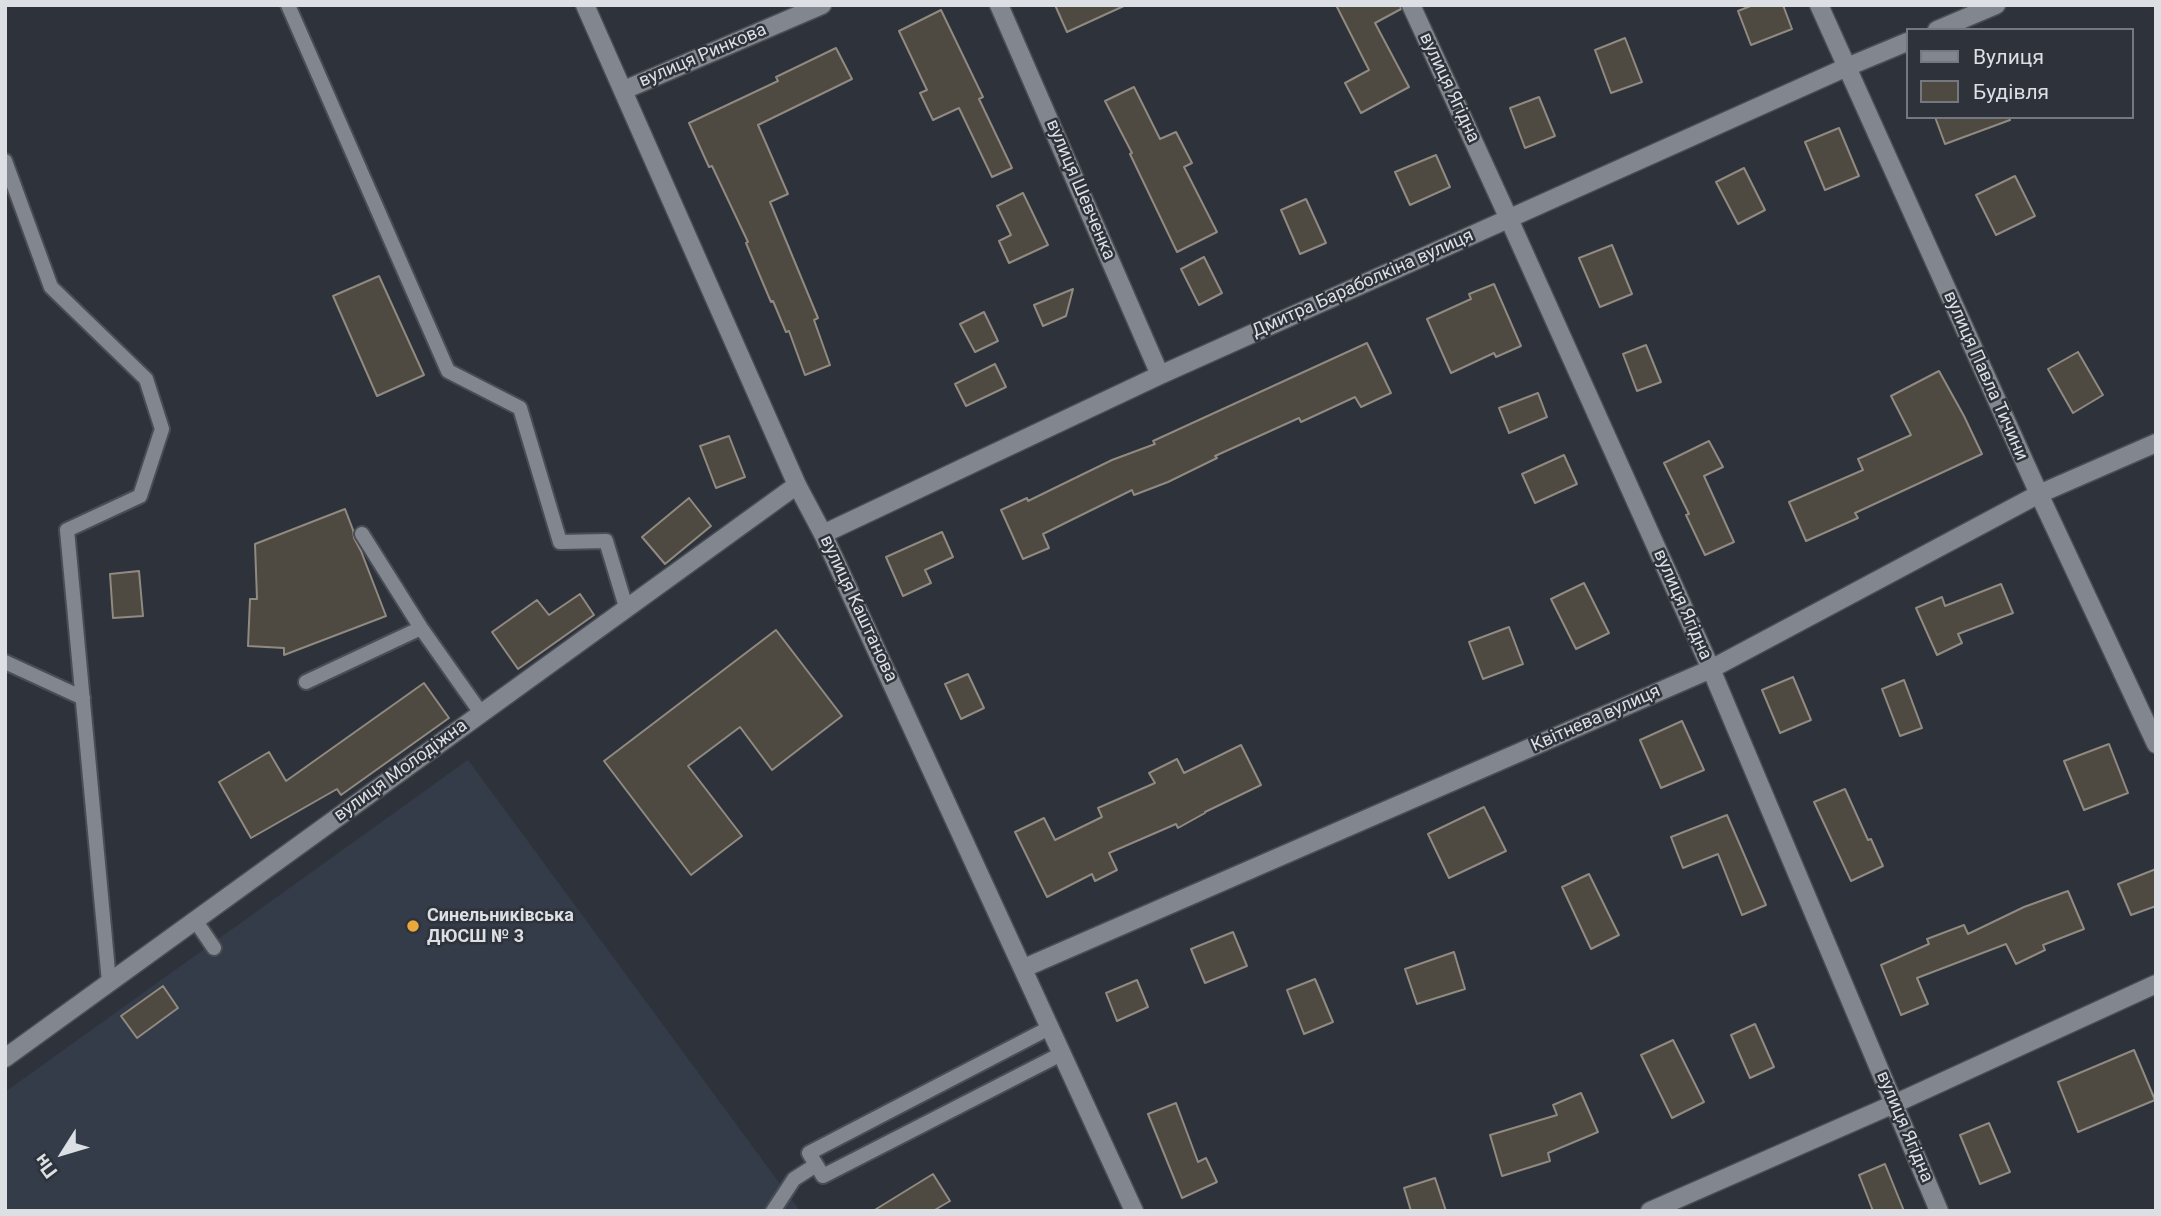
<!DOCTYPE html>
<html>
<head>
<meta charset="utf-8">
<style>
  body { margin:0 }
  #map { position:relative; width:2161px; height:1216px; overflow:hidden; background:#2e333b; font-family:Roboto,sans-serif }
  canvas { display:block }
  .frame { position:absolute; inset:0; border:7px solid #dcdfe4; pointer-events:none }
  .legend { position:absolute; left:1906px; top:28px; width:228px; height:91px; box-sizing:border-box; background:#2e333b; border:2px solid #74787f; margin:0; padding:9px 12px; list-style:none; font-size:21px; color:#dcdfe4 }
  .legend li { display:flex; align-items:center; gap:14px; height:35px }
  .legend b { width:35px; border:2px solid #74787f }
  .north { position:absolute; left:28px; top:1118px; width:70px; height:70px; -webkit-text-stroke:5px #2e333b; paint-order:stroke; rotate:233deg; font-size:19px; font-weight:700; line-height:28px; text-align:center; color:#dcdfe4 }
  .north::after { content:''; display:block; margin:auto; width:24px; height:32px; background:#dcdfe4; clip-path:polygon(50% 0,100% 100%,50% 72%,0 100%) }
</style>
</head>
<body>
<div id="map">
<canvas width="2161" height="1216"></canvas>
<div class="frame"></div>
<ul class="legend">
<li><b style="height:9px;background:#81868f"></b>Вулиця</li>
<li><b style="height:19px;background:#4e4941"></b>Будівля</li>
</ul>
<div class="north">Пн</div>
</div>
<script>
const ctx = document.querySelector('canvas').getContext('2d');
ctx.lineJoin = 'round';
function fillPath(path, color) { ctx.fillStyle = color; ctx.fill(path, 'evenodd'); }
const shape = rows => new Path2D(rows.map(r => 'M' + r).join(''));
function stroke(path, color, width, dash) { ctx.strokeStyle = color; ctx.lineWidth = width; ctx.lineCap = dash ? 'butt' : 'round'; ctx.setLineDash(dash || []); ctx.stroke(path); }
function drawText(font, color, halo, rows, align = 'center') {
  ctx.font = font + ' Roboto,sans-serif'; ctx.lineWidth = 5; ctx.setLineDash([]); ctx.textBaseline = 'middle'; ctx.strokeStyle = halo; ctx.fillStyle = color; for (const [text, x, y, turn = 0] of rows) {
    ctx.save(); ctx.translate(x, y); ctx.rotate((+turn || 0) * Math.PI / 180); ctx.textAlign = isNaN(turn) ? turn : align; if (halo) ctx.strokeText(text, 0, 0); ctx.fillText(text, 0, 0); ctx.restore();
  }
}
const built = shape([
  [468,760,800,1211,5,1211,5,1092]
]);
const building = shape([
  [1055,5,1126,5,1067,32,1055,5],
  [1336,5,1400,5,1401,9,1375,23,1409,87,1361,113,1345,83,1369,70,1336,5],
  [1753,5,1783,5,1792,29,1751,45,1738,11,1753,5],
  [941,10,983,97,979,99,1012,168,992,177,959,108,933,120,920,93,927,90,899,31,941,10],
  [1625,38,1642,82,1611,93,1595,50,1625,38],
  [836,48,852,79,758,125,788,194,770,202,818,318,814,320,830,365,805,375,789,331,786,332,773,301,771,302,746,243,748,242,712,166,709,167,689,123,778,81,776,77,836,48],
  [1134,87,1160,139,1176,132,1192,163,1184,167,1217,232,1177,252,1130,154,1132,153,1105,101,1134,87],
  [1539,97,1555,136,1525,148,1510,108,1539,97],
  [1935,117,2009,117,2010,120,1945,144,1935,117],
  [1839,128,1859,176,1825,190,1805,142,1839,128],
  [1436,155,1450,187,1410,205,1395,172,1436,155],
  [1744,168,1765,210,1738,224,1716,182,1744,168],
  [2015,176,2035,216,1996,235,1976,195,2015,176],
  [1023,193,1048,245,1009,263,999,241,1011,235,997,206,1023,193],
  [1306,199,1326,243,1300,254,1281,210,1306,199],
  [1612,245,1632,294,1600,307,1579,258,1612,245],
  [1204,257,1222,293,1199,305,1181,269,1204,257],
  [379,276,424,375,377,396,333,296,379,276],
  [1494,284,1521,346,1496,357,1494,353,1451,373,1427,319,1471,299,1469,294,1494,284],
  [1073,289,1066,316,1043,326,1034,305,1073,289],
  [984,312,998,341,975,352,960,324,984,312],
  [1367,343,1391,393,1361,407,1355,397,1301,422,1299,418,1215,456,1217,458,1168,482,1134,495,1132,490,1043,534,1049,548,1023,559,1001,510,1027,498,1028,501,1112,460,1155,444,1153,441,1367,343],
  [1646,345,1661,382,1637,391,1623,354,1646,345],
  [2078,352,2103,395,2073,413,2048,369,2078,352],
  [995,364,1006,387,966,406,955,384,995,364],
  [1939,371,1964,416,1982,454,1855,513,1858,518,1806,541,1789,502,1863,470,1858,459,1911,435,1891,396,1939,371],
  [1538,393,1547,417,1509,433,1499,408,1538,393],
  [729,436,745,477,716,488,700,446,729,436],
  [1709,441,1723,467,1704,476,1734,542,1705,555,1686,515,1689,514,1664,463,1709,441],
  [1564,455,1577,484,1535,503,1522,474,1564,455],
  [689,498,711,526,665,564,642,537,689,498],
  [345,509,353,530,354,538,361,551,386,616,284,655,284,648,248,646,250,599,257,599,255,544,345,509],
  [942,532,953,557,925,570,931,583,903,596,886,557,942,532],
  [139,571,143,616,113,618,110,574,139,571],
  [1584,583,1609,633,1576,649,1551,599,1584,583],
  [2001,584,2013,613,1958,634,1962,643,1937,655,1916,608,1942,597,1945,606,2001,584],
  [580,594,594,615,518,669,492,632,537,600,549,615,580,594],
  [1509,627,1523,664,1483,679,1469,642,1509,627],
  [776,630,842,716,772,770,740,727,688,766,742,836,691,875,604,761,776,630],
  [968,674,984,708,961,719,945,684,968,674],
  [1793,677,1811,720,1780,733,1762,690,1793,677],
  [1904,680,1922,728,1900,736,1882,689,1904,680],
  [424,683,449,718,341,795,337,789,251,838,219,782,269,752,286,781,424,683],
  [1682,721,1704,770,1661,788,1640,740,1682,721],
  [2109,744,2128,793,2084,810,2064,761,2109,744],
  [1241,745,1261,785,1205,812,1205,813,1178,828,1176,824,1109,853,1117,870,1095,881,1092,874,1047,897,1015,832,1044,818,1055,840,1102,817,1098,808,1155,783,1149,773,1177,759,1184,773,1241,745],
  [1845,789,1868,840,1871,839,1883,866,1851,881,1814,802,1845,789],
  [1484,807,1506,851,1449,878,1428,834,1484,807],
  [1727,815,1766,905,1742,915,1718,854,1683,868,1671,837,1727,815],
  [2156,869,2156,906,2131,915,2118,884,2156,869],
  [1589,874,1619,935,1591,949,1562,887,1589,874],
  [2068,891,2084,929,2043,945,2045,950,2016,964,2006,944,1917,978,1928,1004,1901,1015,1881,965,1929,944,1927,939,1964,925,1968,934,2024,907,2068,891],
  [1233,932,1247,966,1205,983,1191,949,1233,932],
  [1454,952,1465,989,1417,1004,1405,969,1454,952],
  [1315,979,1333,1022,1304,1034,1287,990,1315,979],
  [1137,980,1148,1007,1117,1021,1106,993,1137,980],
  [163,986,178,1008,137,1038,121,1016,163,986],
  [1755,1024,1774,1067,1750,1078,1731,1035,1755,1024],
  [1673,1040,1704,1102,1672,1118,1641,1055,1673,1040],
  [2134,1050,2155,1100,2078,1132,2058,1082,2134,1050],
  [1581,1093,1598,1132,1548,1153,1550,1161,1502,1176,1490,1135,1557,1115,1553,1105,1581,1093],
  [1176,1103,1198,1162,1206,1158,1217,1182,1182,1198,1148,1114,1176,1103],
  [1989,1123,2010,1172,1980,1184,1960,1135,1989,1123],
  [1885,1164,1904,1211,1873,1211,1859,1175,1885,1164],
  [933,1174,950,1201,933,1211,873,1211,933,1174],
  [1435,1178,1446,1211,1411,1211,1404,1188,1435,1178]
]);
const lane = shape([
  [288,5,448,371,520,408,560,542,606,541,626,607],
  [5,161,51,287,146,379,162,429,140,496,67,530,109,982],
  [362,534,421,628,481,713],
  [5,662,83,698],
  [306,682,421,628],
  [195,920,214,948],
  [1051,1027,809,1153,823,1176,1063,1053],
  [773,1211,794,1179,816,1165]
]);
const street = shape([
  [999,5,1160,375],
  [1411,5,1509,219,1711,669,1939,1211],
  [1819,5,2039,494,2156,744],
  [1937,30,1996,5],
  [624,90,822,5],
  [823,534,1160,375,1847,67,1907,42],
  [1024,968,1711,669,2039,494,2156,443],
  [5,1058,797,485],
  [1650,1211,1894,1104,2156,984]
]);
const secondary = shape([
  [585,5,797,485,823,534,1134,1211]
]);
const markers = [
  [413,926,7,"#eba939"]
];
const streetNames = [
  ["вулиця Ринкова",703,56,-23],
  ["вулиця Ягідна",1449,88,65],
  ["вулиця Шевченка",1080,190,67],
  ["Дмитра Бараболкіна вулиця",1363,284,-24],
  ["вулиця Павла Тичини",1985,376,66],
  ["вулиця Ягідна",1682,605,66],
  ["вулиця Каштанова",858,609,65],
  ["Квітнева вулиця",1596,719,-24],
  ["вулиця Молодіжна",401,771,-36],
  ["вулиця Ягідна",1904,1127,67]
];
const poiNames = [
  ["Синельниківська",427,916],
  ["ДЮСШ № 3",427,937]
];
fillPath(built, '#353c49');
fillPath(building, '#4e4941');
stroke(building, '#908a81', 2);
stroke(lane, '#4a4e54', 18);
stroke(street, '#4a4e54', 21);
stroke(secondary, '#4a4e54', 21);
stroke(lane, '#81868f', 14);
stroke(street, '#81868f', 18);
stroke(secondary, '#81868f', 18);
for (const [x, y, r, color] of markers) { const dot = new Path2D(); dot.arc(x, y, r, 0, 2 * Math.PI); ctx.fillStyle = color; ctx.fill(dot); stroke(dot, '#2e333b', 2.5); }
drawText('18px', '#dcdfe4', '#2e333b', streetNames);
drawText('bold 18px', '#dcdfe4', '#2e333b', poiNames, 'left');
</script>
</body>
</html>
